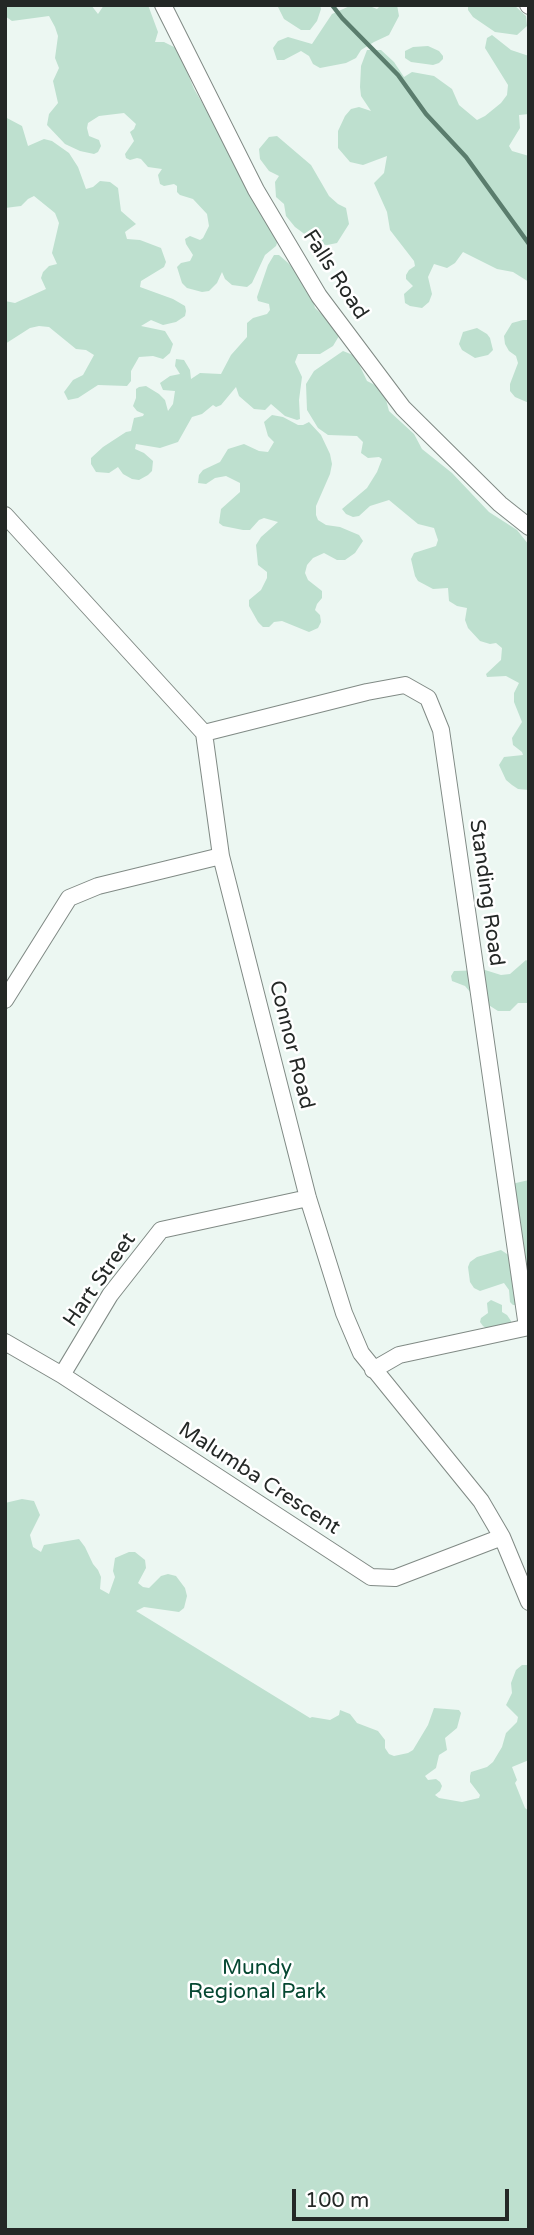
<!DOCTYPE html>
<html>
<head>
<meta charset="utf-8">
<style>
  body { margin:0 }
  #map { position:relative; width:534px; height:2235px; overflow:hidden; background:#ecf7f2; font-family:"Varela Round",sans-serif }
  canvas { display:block }
  .frame { position:absolute; inset:0; border:7px solid #242826; pointer-events:none }
  .scale { position:absolute; left:292px; top:2189px; width:217px; height:32px; box-sizing:border-box; border:4px solid #242826; border-top:0; padding-left:9px; font-size:21px; line-height:24px; white-space:nowrap; color:#242826; -webkit-text-stroke:5px #fff; paint-order:stroke }
</style>
</head>
<body>
<div id="map">
<canvas width="534" height="2235"></canvas>
<div class="frame"></div>
<div class="scale">100 m</div>
</div>
<script>
const ctx = document.querySelector('canvas').getContext('2d');
ctx.lineJoin = 'round';
function fillPath(path, color) { ctx.fillStyle = color; ctx.fill(path, 'evenodd'); }
const shape = rows => new Path2D(rows.map(r => 'M' + r).join(''));
function stroke(path, color, width, dash) { ctx.strokeStyle = color; ctx.lineWidth = width; ctx.lineCap = dash ? 'butt' : 'round'; ctx.setLineDash(dash || []); ctx.stroke(path); }
function drawText(font, color, halo, rows, align = 'center') {
  ctx.font = font + ' "Varela Round",sans-serif'; ctx.lineWidth = 5; ctx.setLineDash([]); ctx.textBaseline = 'middle'; ctx.strokeStyle = halo; ctx.fillStyle = color; for (const [text, x, y, turn = 0] of rows) {
    ctx.save(); ctx.translate(x, y); ctx.rotate((+turn || 0) * Math.PI / 180); ctx.textAlign = isNaN(turn) ? turn : align; if (halo) ctx.strokeText(text, 0, 0); ctx.fillText(text, 0, 0); ctx.restore();
  }
}
const green = shape([
  [5,5,91,5,98,14,104,5,148,5,158,32,155,42,164,42,178,49,194,89,219,131,251,196,278,240,276,246,265,255,252,283,247,287,232,285,225,279,222,272,217,283,209,291,202,292,187,288,182,283,177,267,181,263,190,261,193,255,186,244,185,239,190,236,200,240,203,238,209,226,207,214,193,199,180,195,177,192,177,186,174,184,164,186,160,184,158,175,162,169,148,167,141,159,137,158,130,160,126,158,125,154,134,141,130,132,134,129,136,124,124,113,99,116,88,123,87,128,89,136,99,140,101,146,98,152,94,154,80,151,65,144,47,125,49,114,58,103,53,81,59,68,55,58,58,36,55,27,49,16,12,21,5,16],
  [277,5,320,5,321,9,317,21,310,30,301,30,284,19],
  [352,5,367,5,377,9,381,5,397,5,399,16,389,35,374,42,361,50,356,58,346,63,320,68,313,64,309,56,301,51,284,60,277,60,273,48,278,41,288,37,312,44,332,14],
  [468,5,514,5,526,16,527,26,517,35,495,32,473,17,468,10],
  [492,35,511,50,529,56,529,114,519,115,520,128,509,146,512,151,529,156,529,282,513,272,497,269,463,252,455,263,447,268,434,264,428,277,432,294,429,302,422,308,410,306,405,303,404,294,413,286,406,279,406,275,409,270,415,266,414,261,390,230,387,212,374,183,384,173,387,156,363,165,350,162,338,148,338,131,345,116,351,109,359,107,371,111,361,96,360,87,361,66,367,50,381,50,394,62,404,77,412,72,434,76,452,89,459,105,477,120,485,116,501,103,507,95,508,85,485,48,487,38],
  [428,46,439,51,443,56,443,59,439,63,433,65,411,62,405,58,405,51,413,47],
  [5,117,22,126,28,146,44,139,52,141,69,153,78,167,86,189,93,187,100,181,110,182,118,188,121,211,136,224,125,232,127,239,140,240,161,248,166,262,164,267,141,281,140,287,173,299,185,306,186,311,185,316,176,322,163,325,151,320,141,326,165,331,173,344,170,353,163,359,153,356,139,357,131,371,131,381,127,386,98,385,78,398,68,400,64,392,73,380,83,375,94,355,86,350,76,349,49,327,39,326,30,328,5,344,5,301,15,303,46,289,41,278,43,272,49,266,57,264,52,253,59,223,55,213,34,196,28,199,21,206,5,208],
  [277,136,311,165,329,196,338,204,346,208,349,224,337,243,327,245,318,244,295,227,286,216,284,204,276,197,275,182,279,176,269,171,260,159,259,149,269,137],
  [274,255,279,255,287,262,308,282,315,308,329,321,339,336,333,346,320,354,298,354,295,362,302,377,299,400,300,419,297,420,285,416,271,404,265,410,254,409,239,396,236,387,221,405,216,407,213,405,202,414,192,417,178,442,160,448,136,444,135,449,144,453,153,461,152,471,148,475,139,480,132,479,123,474,118,467,109,473,96,472,91,464,91,458,103,447,126,432,131,431,134,418,143,416,144,414,137,411,133,406,136,398,136,389,139,387,146,386,159,394,165,400,168,411,173,404,175,391,163,390,160,383,170,376,180,374,175,366,176,359,184,360,190,370,191,379,200,373,221,374,231,355,247,337,247,323,253,318,267,314,270,310,269,304,258,301,257,297,268,265],
  [523,320,529,320,529,360,527,365,529,371,529,403,515,397,510,391,510,384,518,363,516,356,509,351,505,344,504,336,512,323],
  [477,328,487,334,490,338,493,350,488,355,475,358,462,350,459,344,463,332],
  [343,351,353,355,358,362,367,381,375,385,385,396,389,411,414,434,422,449,452,473,489,512,517,530,529,545,529,790,518,789,512,785,506,780,499,765,504,757,523,755,522,752,513,745,512,738,522,722,514,702,514,693,519,683,506,676,487,677,486,674,501,660,502,648,496,643,490,644,480,641,468,628,465,620,467,608,457,606,449,601,448,588,433,589,418,581,415,576,411,559,414,553,436,546,438,540,434,528,418,524,389,500,370,506,359,516,353,517,346,514,342,509,367,488,377,472,382,459,379,457,368,458,361,453,363,442,357,436,328,435,318,428,307,410,306,384,314,371],
  [272,415,283,417,298,425,303,425,309,422,321,435,330,454,332,464,330,474,316,506,316,515,318,520,326,525,340,527,359,535,363,541,355,553,345,560,337,560,324,553,313,558,307,565,305,573,308,580,322,591,322,598,317,604,315,610,320,615,321,622,318,628,309,632,282,621,274,622,269,627,263,627,258,622,249,606,249,600,261,590,267,578,267,572,258,565,256,545,261,537,278,522,264,518,259,520,250,530,243,530,223,526,219,523,221,509,240,492,240,483,226,476,215,478,206,484,198,483,199,475,203,470,220,462,228,449,244,444,259,451,268,452,274,442,268,436,264,422],
  [526,960,529,962,529,1003,518,1003,510,1011,498,1011,487,1004,477,1000,465,986,452,981,451,976,454,971,485,970,501,975,510,974],
  [529,1180,529,1327,507,1185],
  [501,1250,510,1256,517,1305,513,1305,510,1302,509,1290,504,1283,480,1291,474,1288,470,1282,468,1267,470,1262,477,1257],
  [491,1300,502,1305,502,1312,507,1315,511,1321,511,1325,489,1330,483,1326,480,1322,481,1318,488,1313,487,1303],
  [22,1499,34,1501,40,1515,30,1535,33,1547,41,1552,44,1545,79,1539,85,1547,93,1564,98,1570,101,1577,100,1589,109,1594,115,1577,113,1571,115,1558,129,1552,135,1552,145,1560,146,1568,138,1583,143,1587,149,1588,161,1576,168,1574,176,1576,185,1588,187,1596,184,1608,179,1612,144,1607,136,1611,310,1718,312,1717,330,1720,339,1715,340,1710,350,1714,357,1723,378,1731,385,1740,385,1748,389,1754,394,1756,408,1753,413,1750,428,1725,434,1708,459,1710,461,1713,457,1728,445,1738,447,1750,439,1755,436,1768,425,1776,428,1780,436,1779,440,1782,442,1786,440,1791,435,1795,439,1798,462,1802,479,1798,480,1795,470,1782,470,1776,471,1772,487,1767,493,1762,502,1747,506,1733,517,1722,518,1717,506,1705,512,1693,511,1683,516,1670,522,1665,529,1665,529,1760,512,1767,517,1780,515,1783,525,1808,529,1811,529,2230,5,2230,5,1503]
]);
const stream = shape([
  [332,5,342,18,398,75,426,114,466,157,529,244]
]);
const minor = shape([
  [163,5,256,190,319,296,403,408,500,504,529,527],
  [528,5,529,6],
  [5,515,204,733,221,856,308,1198,344,1313,361,1353,481,1501,502,1537,529,1602],
  [204,733,367,692,405,685,428,698,441,730,527,1327],
  [5,1000,69,898,98,886,221,856],
  [5,1342,62,1375,371,1577,395,1578,502,1537],
  [373,1370,399,1355,529,1327],
  [62,1375,110,1295,161,1230,308,1198]
]);
const streetNames = [
  ["Falls Road",335,275,57],
  ["Standing Road",486,893,82],
  ["Connor Road",291,1045,76],
  ["Hart Street",100,1280,-55],
  ["Malumba Crescent",259,1479,33]
];
const parkNames = [
  ["Mundy",257,1968],
  ["Regional Park",257,1992]
];
fillPath(green, '#bee0cf');
stroke(stream, '#5a7d6d', 4.5);
stroke(minor, '#808a85', 18);
stroke(minor, '#fff', 16);
drawText('21px', '#242826', '#fff', streetNames);
drawText('21px', '#064832', '#fff', parkNames);
</script>
</body>
</html>
